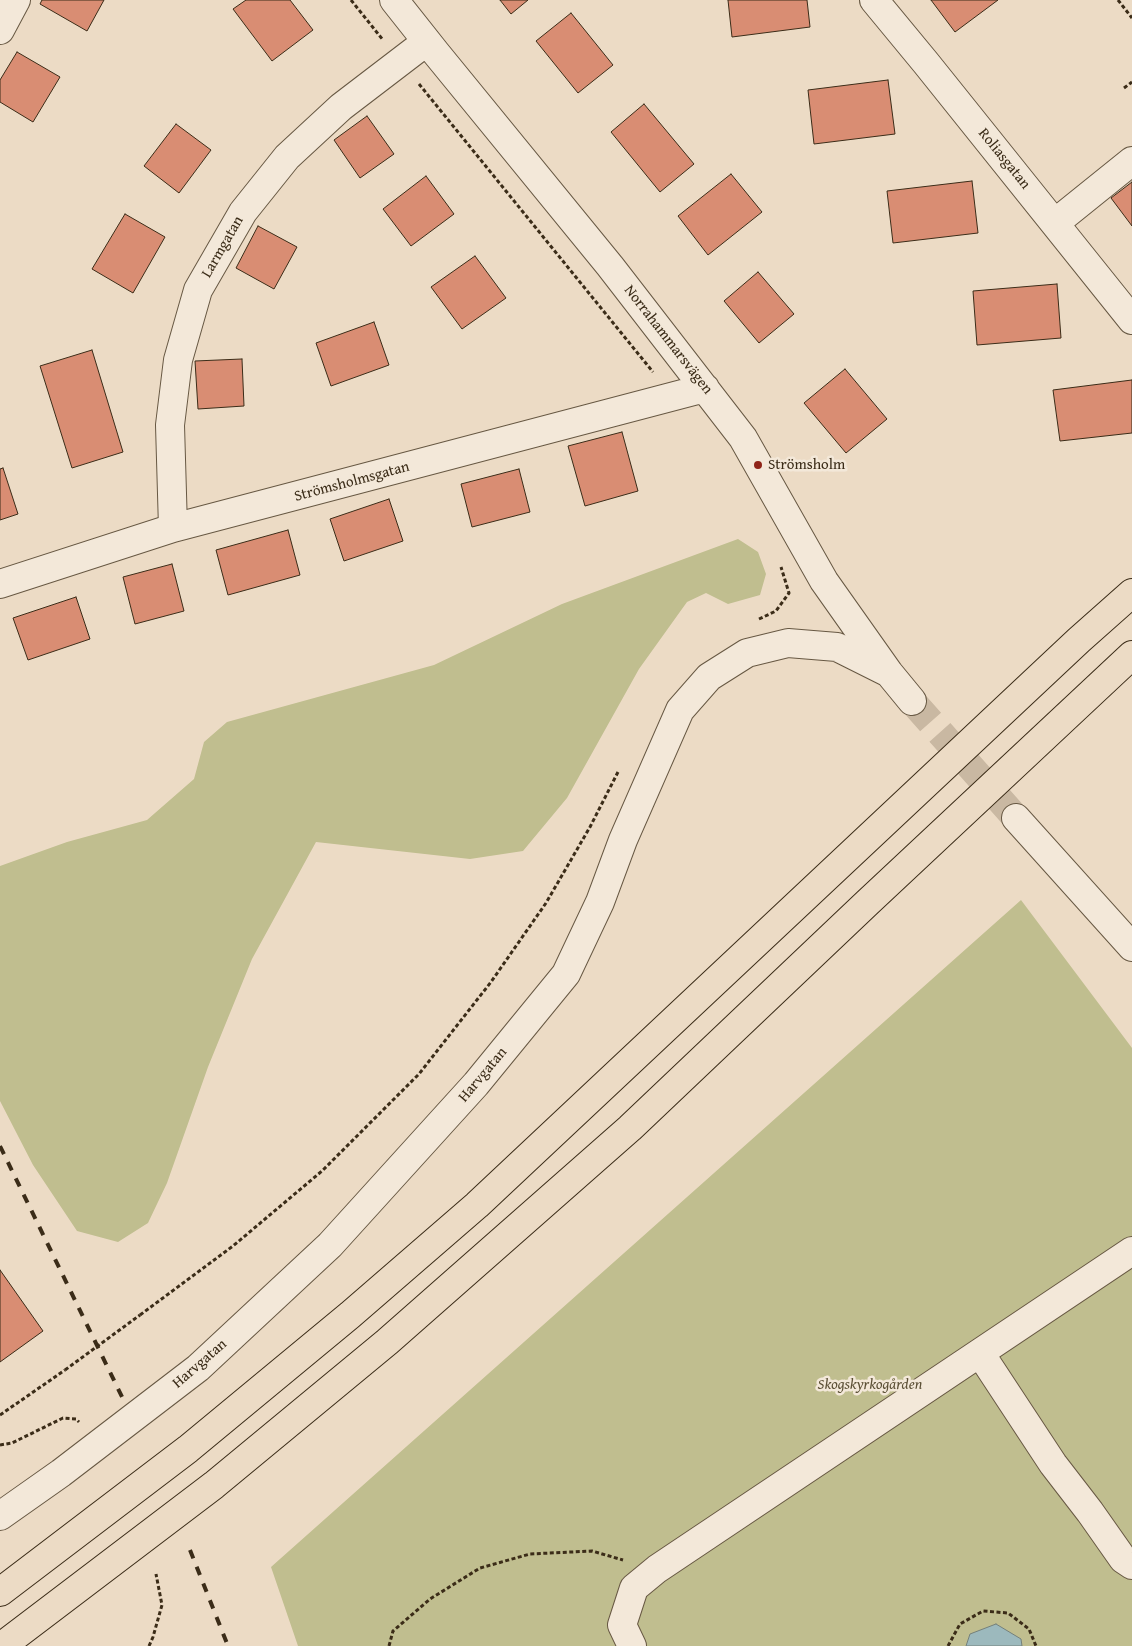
<!DOCTYPE html>
<html>
<head>
<meta charset="utf-8">
<style>
  body { margin:0 }
  canvas { display:block; background:#ecdbc5 }
</style>
</head>
<body>
<canvas width="1132" height="1646"></canvas>
<script>
const ctx = document.querySelector('canvas').getContext('2d');
ctx.lineJoin = 'round';
function fillPath(path, color) { ctx.fillStyle = color; ctx.fill(path, 'evenodd'); }
const shape = rows => new Path2D(rows.map(r => 'M' + r).join(''));
function stroke(path, color, width, dash) { ctx.strokeStyle = color; ctx.lineWidth = width; ctx.lineCap = dash ? 'butt' : 'round'; ctx.setLineDash(dash || []); ctx.stroke(path); }
function drawText(font, color, halo, rows, align = 'center') {
  ctx.font = font + ' "Gentium Book Plus",serif'; ctx.lineWidth = 5; ctx.setLineDash([]); ctx.textBaseline = 'middle'; ctx.strokeStyle = halo; ctx.fillStyle = color; for (const [text, x, y, turn = 0] of rows) {
    ctx.save(); ctx.translate(x, y); ctx.rotate((+turn || 0) * Math.PI / 180); ctx.textAlign = isNaN(turn) ? turn : align; if (halo) ctx.strokeText(text, 0, 0); ctx.fillText(text, 0, 0); ctx.restore();
  }
}
const green = shape([
  [738,539,758,552,766,574,760,595,728,604,706,593,687,602,639,669,567,798,523,851,470,859,316,842,252,959,208,1067,167,1183,148,1223,118,1242,77,1231,33,1165,0,1101,0,866,67,842,147,820,194,779,204,742,227,722,434,665,562,604],
  [1021,900,1132,1048,1132,1646,298,1646,271,1567]
]);
const water = shape([
  [996,1624,1021,1639,1022,1646,966,1646,970,1634,996,1624]
]);
const building = shape([
  [42,0,104,0,87,31,40,4,42,0],
  [246,0,290,0,313,30,272,61,233,9,246,0],
  [500,0,528,0,511,14,500,0],
  [728,0,807,0,810,27,732,37,728,0],
  [931,0,998,0,955,32,931,0],
  [571,13,613,65,578,93,536,41,571,13],
  [17,52,60,77,33,122,0,102,0,80,17,52],
  [888,80,895,134,814,144,808,90,888,80],
  [644,104,694,164,660,192,611,132,644,104],
  [367,116,394,154,360,178,334,140,367,116],
  [176,124,211,150,179,193,144,166,176,124],
  [731,174,762,212,708,255,678,216,731,174],
  [426,176,454,214,411,246,383,209,426,176],
  [972,181,978,233,893,243,887,191,972,181],
  [1132,182,1132,226,1111,198,1132,182],
  [125,214,165,237,133,293,92,269,125,214],
  [258,226,297,247,274,289,236,268,258,226],
  [475,256,506,298,462,329,431,287,475,256],
  [758,272,794,314,759,343,724,301,758,272],
  [1057,284,1061,338,977,345,973,291,1057,284],
  [374,322,389,365,331,386,316,343,374,322],
  [92,350,123,452,72,468,40,366,92,350],
  [242,359,244,406,198,409,195,361,242,359],
  [845,369,887,419,846,453,804,403,845,369],
  [1132,380,1132,433,1060,441,1053,390,1132,380],
  [622,432,638,491,585,506,568,446,622,432],
  [3,468,18,514,0,520,0,469,3,468],
  [519,469,530,512,472,527,461,484,519,469],
  [389,499,403,541,344,561,330,519,389,499],
  [288,530,300,575,228,595,216,550,288,530],
  [172,564,184,611,135,624,123,577,172,564],
  [76,597,90,639,28,660,13,618,76,597],
  [0,1270,43,1331,0,1362,0,1270]
]);
const minorTunnel = shape([
  [912,701,1016,818]
]);
const path = shape([
  [351,0,383,40],
  [1118,0,1132,18],
  [419,84,653,372],
  [1124,88,1132,82],
  [759,619,776,611,789,593,781,567],
  [140,1315,233,1246,322,1171,419,1074,491,982,546,903,590,827,619,770],
  [0,1415,65,1370],
  [0,1445,12,1443,63,1418,76,1419,79,1422],
  [149,1646,153,1637,162,1605,156,1574],
  [389,1646,393,1631,430,1599,480,1568,530,1554,592,1551,623,1560],
  [948,1646,960,1624,983,1611,1008,1613,1029,1629,1036,1646]
]);
const minor = shape([
  [394,0,436,53,610,266,743,438,824,581,889,673,912,701],
  [874,0,926,63,1132,320],
  [0,30,16,0],
  [1055,223,1132,161],
  [173,528,170,425,178,360,198,290,243,212,287,157,341,107,426,42],
  [0,584,173,528,705,388],
  [1016,818,1132,947],
  [980,1353,1053,1464,1090,1512,1123,1559,1132,1565],
  [0,1516,61,1473,198,1368,330,1245,476,1084,566,974,600,902,623,840,680,710,709,677,747,653,788,643,837,647,889,673],
  [632,1646,622,1625,634,1588,657,1569,1132,1251]
]);
const highway = shape([
  [0,1592,188,1449,350,1315,477,1205,1079,640,1132,593],
  [2,1646,214,1485,387,1342,630,1128,867,903,1132,655]
]);
const rail = shape([
  [0,1146,125,1403],
  [190,1550,228,1646]
]);
const pathBridge = shape([
  [65,1370,140,1315]
]);
const markers = [
  [758,465,5,"#8f2418"]
];
const streetNames = [
  ["Roliasgatan",1004,159,51],
  ["Larmgatan",223,247,-60],
  ["Norrahammarsvägen",668,340,52],
  ["Strömsholmsgatan",352,482,-15],
  ["Harvgatan",483,1075,-50],
  ["Harvgatan",200,1364,-41]
];
const poiNames = [
  ["Strömsholm",768,465]
];
const parkNames = [
  ["Skogskyrkogården",870,1385]
];
fillPath(green, '#c0be8f');
fillPath(water, '#9cb9bd');
stroke(water, '#75817b', 1);
fillPath(building, '#d98d73');
stroke(building, '#3b2c18', 1);
stroke(minorTunnel, '#c9b8a2', 28, [28, 14]);
stroke(minor, '#675843', 30);
stroke(highway, '#3b2c18', 30);
stroke(path, '#3b2c18', 3, [4, 2.5]);
stroke(minor, '#f3e8d9', 28);
stroke(highway, '#ecdbc5', 28);
stroke(rail, '#3b2c18', 4, [9, 9]);
stroke(pathBridge, '#3b2c18', 3, [4, 2.5]);
for (const [x, y, r, color] of markers) { const dot = new Path2D(); dot.arc(x, y, r, 0, 2 * Math.PI); ctx.fillStyle = color; ctx.fill(dot); stroke(dot, '#f3e8d9', 2); }
drawText('15px', '#3b2c18', '#f3e8d9', streetNames);
drawText('15px', '#3b2c18', '#f3e8d9', poiNames, 'left');
drawText('italic 15px', '#5c5036', '#f3e8d9', parkNames);
</script>
</body>
</html>
